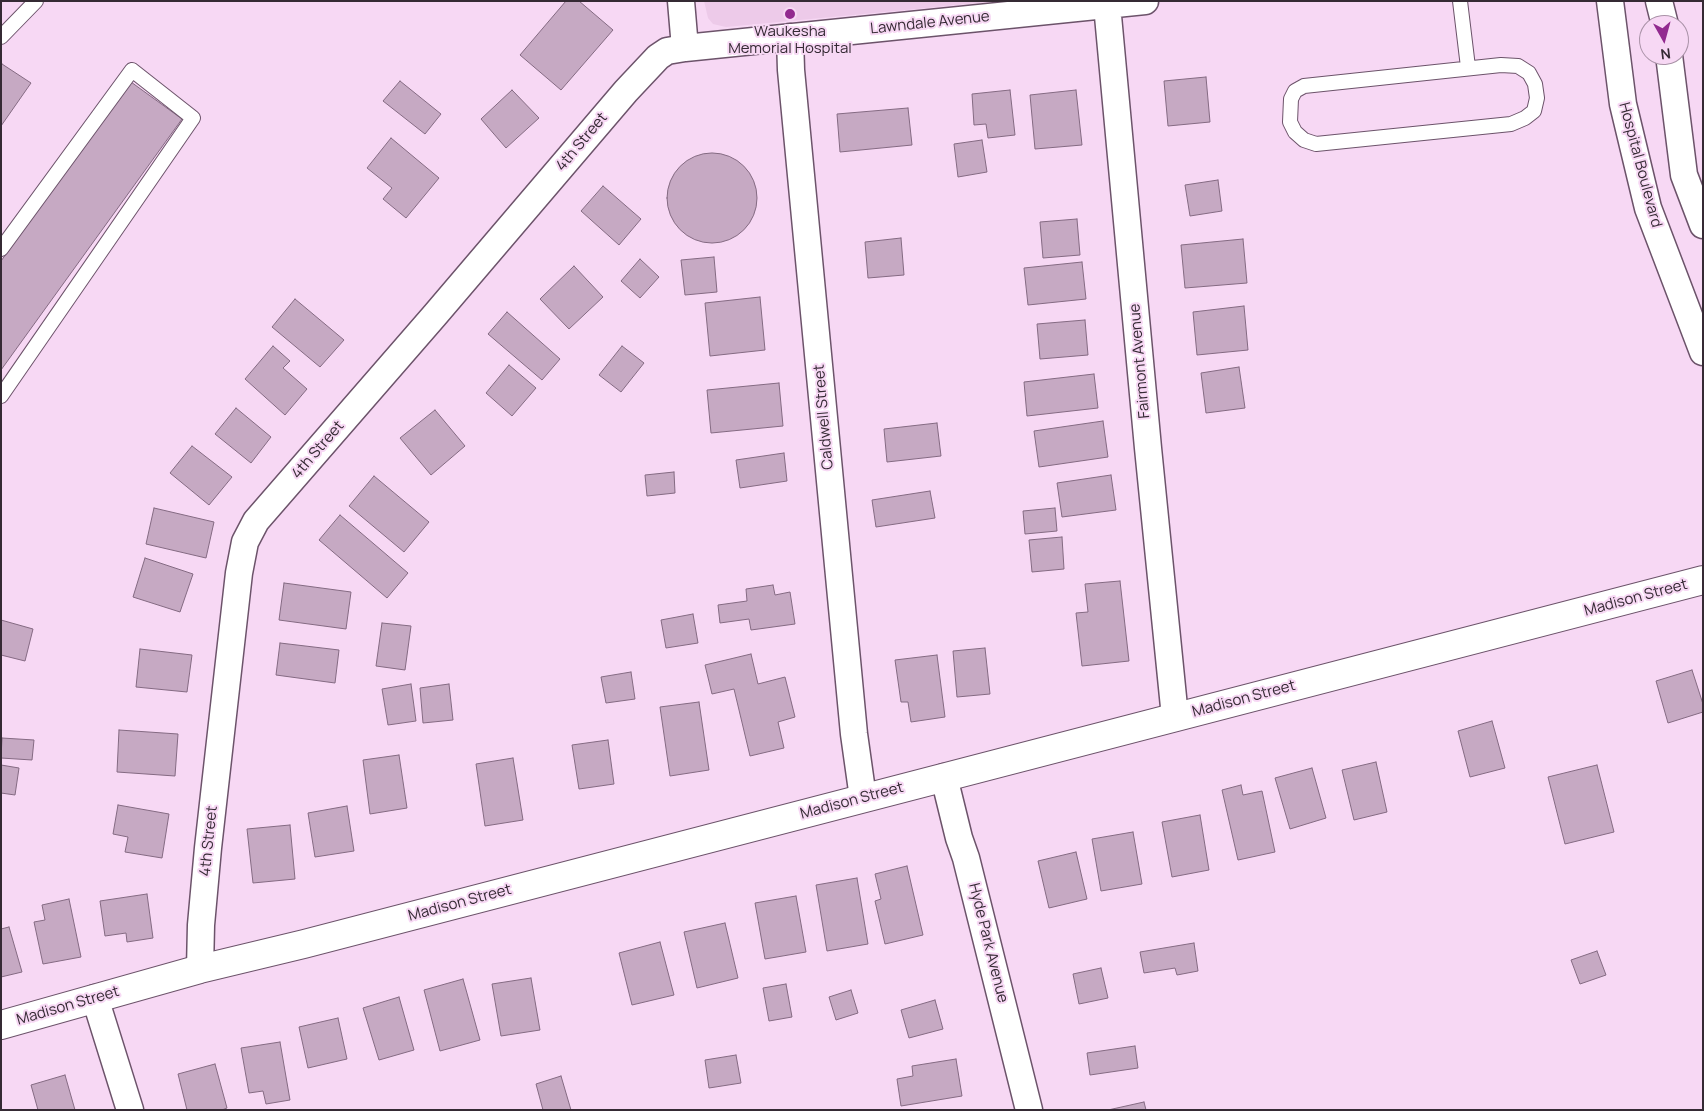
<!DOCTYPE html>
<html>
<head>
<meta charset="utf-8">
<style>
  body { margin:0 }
  #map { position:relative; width:1704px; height:1111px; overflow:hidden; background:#f7d8f4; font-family:Manrope,sans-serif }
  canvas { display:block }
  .frame { position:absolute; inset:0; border:2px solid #352a34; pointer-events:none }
  .north { position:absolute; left:1639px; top:15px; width:50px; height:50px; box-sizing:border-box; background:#f7d8f4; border:1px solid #a992a7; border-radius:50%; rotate:173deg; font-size:14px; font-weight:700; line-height:20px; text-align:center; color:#352a34 }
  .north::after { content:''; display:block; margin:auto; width:18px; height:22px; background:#922a8f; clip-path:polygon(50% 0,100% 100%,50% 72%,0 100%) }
</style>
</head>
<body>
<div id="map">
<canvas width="1704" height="1111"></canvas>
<div class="frame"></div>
<div class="north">N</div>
</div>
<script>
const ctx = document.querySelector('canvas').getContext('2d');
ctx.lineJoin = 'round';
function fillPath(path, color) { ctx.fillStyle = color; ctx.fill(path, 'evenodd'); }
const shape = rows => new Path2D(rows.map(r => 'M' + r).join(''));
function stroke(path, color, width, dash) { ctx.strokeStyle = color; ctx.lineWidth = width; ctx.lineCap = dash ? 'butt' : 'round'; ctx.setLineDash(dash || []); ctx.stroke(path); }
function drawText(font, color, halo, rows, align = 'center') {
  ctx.font = font + ' Manrope,sans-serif'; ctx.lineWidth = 4; ctx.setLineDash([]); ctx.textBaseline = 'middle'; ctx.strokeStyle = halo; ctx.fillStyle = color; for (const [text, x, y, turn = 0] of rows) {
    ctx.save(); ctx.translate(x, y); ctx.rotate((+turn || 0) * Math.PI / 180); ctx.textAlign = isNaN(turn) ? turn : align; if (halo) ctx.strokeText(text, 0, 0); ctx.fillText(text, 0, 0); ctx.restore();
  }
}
const built = shape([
  [704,1,1001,1,726,27,713,24,708,18]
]);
const building = shape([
  [566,1,579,1,613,30,561,90,520,55,566,1],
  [2,64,31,83,1,126,1,65,2,64],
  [1206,77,1210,122,1168,126,1164,81,1206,77],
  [400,81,441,114,425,134,383,101,400,81],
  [131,82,182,119,1,370,1,261,131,82],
  [512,90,539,118,506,148,481,119,512,90],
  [1010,90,1015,135,988,138,986,124,974,125,972,94,1010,90],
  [1076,90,1082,145,1035,149,1030,95,1076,90],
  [908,108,912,145,840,152,837,114,908,108],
  [391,138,439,178,406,218,383,199,392,188,367,168,391,138],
  [982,140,987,172,958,177,954,144,982,140],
  '667 198a45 45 0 1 1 90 0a45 45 0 1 1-90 0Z',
  [1218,180,1222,211,1190,216,1185,185,1218,180],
  [603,186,641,219,619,245,581,211,603,186],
  [1077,219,1080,255,1043,258,1040,222,1077,219],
  [901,238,904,275,868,278,865,242,901,238],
  [1243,239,1247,283,1185,288,1181,245,1243,239],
  [714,257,717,292,685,295,681,260,714,257],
  [640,259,659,277,640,298,621,281,640,259],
  [1082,262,1086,299,1028,305,1024,268,1082,262],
  [574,266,603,297,569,329,540,299,574,266],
  [760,297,765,350,710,356,705,303,760,297],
  [295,299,344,340,320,367,272,327,295,299],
  [1244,306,1248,350,1197,355,1193,312,1244,306],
  [507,312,560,359,542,380,488,334,507,312],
  [1085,320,1088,355,1040,359,1037,324,1085,320],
  [273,346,290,361,283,368,307,389,285,415,245,379,273,346],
  [622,346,644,363,621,392,599,375,622,346],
  [509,365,536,388,512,416,486,393,509,365],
  [1239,367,1245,408,1206,413,1201,373,1239,367],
  [1094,374,1098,408,1027,416,1024,382,1094,374],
  [779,383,783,426,711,433,707,390,779,383],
  [236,408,271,437,251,463,215,434,236,408],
  [435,410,465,446,431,475,400,438,435,410],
  [1103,421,1108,457,1039,467,1034,431,1103,421],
  [937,423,941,456,887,462,884,429,937,423],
  [192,446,232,477,209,505,170,473,192,446],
  [784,453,787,481,740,488,736,460,784,453],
  [674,472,675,493,647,496,645,475,674,472],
  [1111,475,1116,510,1062,517,1057,483,1111,475],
  [374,476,429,522,404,552,349,506,374,476],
  [930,491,935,518,876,527,872,500,930,491],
  [154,508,214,522,206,558,146,544,154,508],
  [1055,508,1057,531,1025,534,1023,511,1055,508],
  [340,515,408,573,387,598,319,540,340,515],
  [1062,537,1064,569,1032,572,1029,540,1062,537],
  [145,558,193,574,180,612,133,597,145,558],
  [1120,581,1129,661,1082,666,1076,613,1088,612,1085,584,1120,581],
  [284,583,351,592,346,629,279,620,284,583],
  [773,585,775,595,790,592,795,624,751,630,749,619,720,623,718,605,747,601,746,589,773,585],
  [693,614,698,643,666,648,661,620,693,614],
  [1,620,33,629,25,661,1,655,1,620],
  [382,623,411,626,405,670,376,666,382,623],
  [280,643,339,650,335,683,276,675,280,643],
  [985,648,990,694,957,697,953,651,985,648],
  [140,649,192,655,187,692,136,687,140,649],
  [751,654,758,684,785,677,795,717,778,722,784,748,750,756,734,689,712,694,705,665,751,654],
  [937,655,945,717,911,722,908,702,901,702,895,660,937,655],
  [1692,670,1703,704,1703,712,1668,723,1656,681,1692,670],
  [631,672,635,699,606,703,601,677,631,672],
  [411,684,416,721,388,725,382,689,411,684],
  [449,684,453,720,423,723,420,688,449,684],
  [699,702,709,770,670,776,660,707,699,702],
  [1492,721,1505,768,1470,777,1458,731,1492,721],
  [119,730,178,734,175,776,117,772,119,730],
  [2,738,34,740,32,760,1,758,2,738],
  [608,740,614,784,579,789,572,745,608,740],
  [399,755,407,808,370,814,363,760,399,755],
  [513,758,523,820,485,826,476,764,513,758],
  [1376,762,1387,812,1354,820,1342,770,1376,762],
  [1,765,19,768,15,795,1,793,1,765],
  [1597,765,1614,832,1565,844,1548,777,1597,765],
  [1312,768,1326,818,1290,829,1275,778,1312,768],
  [1241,785,1243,795,1262,791,1275,852,1238,860,1222,790,1241,785],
  [118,805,169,814,162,858,125,852,128,837,113,834,118,805],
  [347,806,354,851,315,857,308,813,347,806],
  [1200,815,1209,870,1172,877,1162,822,1200,815],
  [290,825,295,879,253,883,247,829,290,825],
  [1133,832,1142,884,1101,891,1092,839,1133,832],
  [1076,852,1087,899,1049,908,1038,861,1076,852],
  [907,866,923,935,885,944,875,901,881,899,875,874,907,866],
  [857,878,868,944,827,951,816,885,857,878],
  [147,894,153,938,127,942,126,933,105,936,100,901,147,894],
  [796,896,806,952,765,959,755,903,796,896],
  [69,899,81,957,43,964,34,922,45,920,42,905,69,899],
  [725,923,738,978,697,988,684,932,725,923],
  [9,927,22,972,1,977,1,929,9,927],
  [660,942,674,995,632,1005,619,953,660,942],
  [1194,943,1198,971,1177,975,1175,968,1144,973,1140,952,1194,943],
  [1597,951,1606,975,1580,984,1571,960,1597,951],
  [1101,968,1108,998,1079,1004,1073,974,1101,968],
  [531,978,540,1030,501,1036,492,984,531,978],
  [463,979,480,1040,440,1051,424,990,463,979],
  [786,984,792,1017,769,1021,763,988,786,984],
  [851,990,858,1013,836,1020,829,997,851,990],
  [399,997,414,1050,379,1060,363,1008,399,997],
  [935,1000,943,1029,909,1038,901,1010,935,1000],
  [338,1018,347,1059,308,1068,299,1027,338,1018],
  [280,1042,290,1100,266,1104,263,1091,249,1093,241,1048,280,1042],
  [1135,1046,1138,1068,1090,1075,1087,1053,1135,1046],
  [736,1055,741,1083,709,1088,705,1060,736,1055],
  [956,1059,962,1096,901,1106,897,1079,913,1076,912,1066,956,1059],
  [215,1064,227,1108,222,1110,187,1110,178,1074,215,1064],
  [65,1075,75,1110,38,1110,31,1085,65,1075],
  [561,1076,571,1110,543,1110,536,1084,561,1076],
  [1144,1102,1146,1110,1108,1110,1144,1102]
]);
const lane = shape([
  [1460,1,1468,67],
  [1,37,36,1],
  [1501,65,1518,66,1529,73,1535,84,1537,98,1534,111,1525,118,1511,124,1316,144,1304,140,1295,132,1290,122,1291,99,1295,91,1304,86,1501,65],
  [1,249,132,70,193,118,1,396]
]);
const street = shape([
  [681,1,685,48],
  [1610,1,1623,104,1648,208,1703,352],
  [1659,1,1665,25],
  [1107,5,1148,448,1175,717],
  [790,37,791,70,854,734,863,798],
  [1669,55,1684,175,1703,225],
  [944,777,959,838,966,858,1029,1110],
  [200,969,201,925,208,848,239,573,245,542,256,521,435,315,626,91,658,57,667,51,685,48,1145,1],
  [95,998,130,1110]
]);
const secondary = shape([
  [1,1025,200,969,304,944,1703,580]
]);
const markers = [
  [790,14,6,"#922a8f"]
];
const streetNames = [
  ["Lawndale Avenue",930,23,-6],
  ["4th Street",582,142,-50],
  ["Hospital Boulevard",1640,165,75],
  ["Fairmont Avenue",1140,361,-95],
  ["Caldwell Street",824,417,-95],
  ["4th Street",318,450,-49],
  ["Madison Street",1636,598,-15],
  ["Madison Street",1244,699,-15],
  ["Madison Street",852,801,-15],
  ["4th Street",209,841,-84],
  ["Madison Street",460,903,-15],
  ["Hyde Park Avenue",988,943,76],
  ["Madison Street",68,1006,-16]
];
const poiNames = [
  ["Waukesha",790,32],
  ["Memorial Hospital",790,49]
];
fillPath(built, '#edcae9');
fillPath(building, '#c6a9c3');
stroke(building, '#846a82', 1);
stroke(lane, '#6c536a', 16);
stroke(street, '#6c536a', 29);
stroke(secondary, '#6c536a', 30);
stroke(lane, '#fff', 14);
stroke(street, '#fff', 26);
stroke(secondary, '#fff', 28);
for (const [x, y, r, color] of markers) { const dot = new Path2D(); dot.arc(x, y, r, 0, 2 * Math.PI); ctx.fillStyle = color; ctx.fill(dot); stroke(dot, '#f7d8f4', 2); }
drawText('15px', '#352a34', '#f7d8f4', streetNames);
drawText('15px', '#352a34', '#f7d8f4', poiNames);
</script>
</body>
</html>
